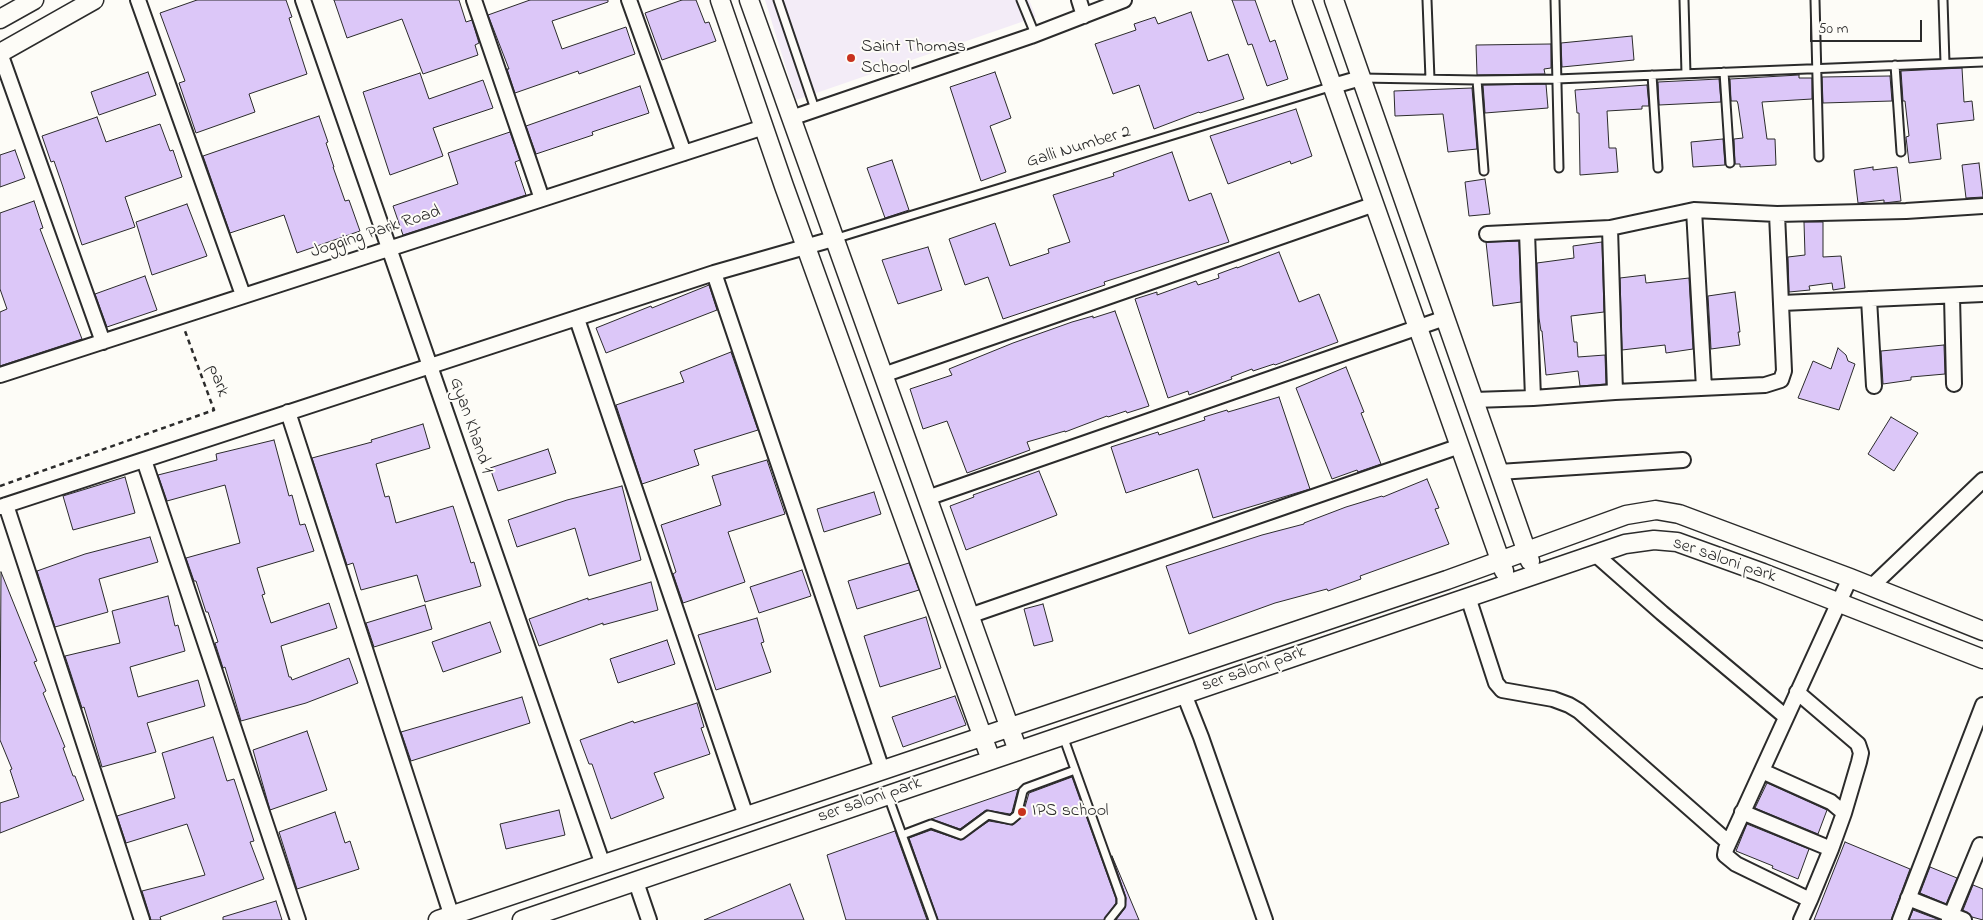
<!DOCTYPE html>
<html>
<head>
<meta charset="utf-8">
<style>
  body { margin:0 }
  #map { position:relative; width:1983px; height:920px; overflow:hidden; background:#fdfcf7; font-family:"Indie Flower",sans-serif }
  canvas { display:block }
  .scale { position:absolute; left:1810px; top:20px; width:112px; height:22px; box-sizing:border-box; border:2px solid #2b2b2b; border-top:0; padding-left:6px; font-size:15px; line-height:18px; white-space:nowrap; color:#2b2b2b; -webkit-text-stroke:4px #fdfcf7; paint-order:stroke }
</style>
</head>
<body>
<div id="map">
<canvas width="1983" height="920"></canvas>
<div class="scale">50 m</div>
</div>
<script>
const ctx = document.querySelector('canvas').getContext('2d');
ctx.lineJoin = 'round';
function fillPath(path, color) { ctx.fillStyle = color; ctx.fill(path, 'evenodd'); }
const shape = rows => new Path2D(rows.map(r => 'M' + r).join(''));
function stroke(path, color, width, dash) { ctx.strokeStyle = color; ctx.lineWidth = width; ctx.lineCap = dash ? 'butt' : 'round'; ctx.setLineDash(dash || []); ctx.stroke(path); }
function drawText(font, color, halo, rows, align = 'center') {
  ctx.font = font + ' "Indie Flower",sans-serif'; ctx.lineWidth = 4; ctx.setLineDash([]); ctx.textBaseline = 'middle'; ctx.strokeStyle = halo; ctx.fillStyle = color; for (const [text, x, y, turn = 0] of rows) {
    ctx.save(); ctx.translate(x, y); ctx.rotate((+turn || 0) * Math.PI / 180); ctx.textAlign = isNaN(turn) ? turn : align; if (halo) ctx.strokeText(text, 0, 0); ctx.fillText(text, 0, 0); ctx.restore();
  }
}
const built = shape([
  [765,0,1029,0,1036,17,796,100]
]);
const building = shape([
  [197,0,286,0,292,17,289,18,307,74,249,94,255,112,196,133,179,83,185,81,160,13,197,0],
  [334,0,459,0,466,22,472,20,479,43,475,45,478,55,423,74,402,19,347,38,334,0],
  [530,0,608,0,608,2,552,21,562,49,626,27,635,54,579,74,578,71,515,93,507,69,509,69,488,15,530,0],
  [682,0,696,0,705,23,709,22,716,41,662,60,645,13,682,0],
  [1232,0,1255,0,1270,42,1275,40,1288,79,1267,86,1252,44,1248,45,1232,0],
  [1191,12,1208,61,1228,54,1244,99,1200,113,1199,112,1154,129,1139,85,1113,94,1095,44,1136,30,1134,24,1155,17,1158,24,1191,12],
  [1632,36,1634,60,1562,67,1561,43,1632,36],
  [1551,44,1551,68,1544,69,1545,74,1477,75,1476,45,1551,44],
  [1962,68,1964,102,1972,101,1974,120,1937,124,1941,159,1909,163,1906,137,1909,136,1905,101,1903,101,1901,71,1962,68],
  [148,72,156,95,99,115,91,92,148,72],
  [995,72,1011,118,990,126,1006,172,981,181,950,87,995,72],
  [420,73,429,99,483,80,493,108,433,128,443,156,390,175,363,92,420,73],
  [1799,75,1799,78,1812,78,1812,99,1762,102,1767,139,1775,139,1776,165,1740,167,1740,164,1735,164,1734,139,1743,138,1738,104,1737,101,1731,101,1730,79,1799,75],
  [1890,76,1892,101,1823,103,1822,77,1890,76],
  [1719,79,1721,102,1659,105,1658,82,1719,79],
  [1546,84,1548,108,1485,113,1483,85,1546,84],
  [1647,85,1649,106,1642,106,1642,109,1607,111,1609,148,1616,148,1618,172,1580,175,1579,113,1577,113,1575,90,1647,85],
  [640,86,649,113,592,132,593,135,536,154,526,126,640,86],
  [1472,88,1477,149,1448,152,1443,114,1395,116,1394,91,1472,88],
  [1296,109,1312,156,1291,164,1290,161,1228,184,1210,136,1296,109],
  [319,116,328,142,326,143,334,167,333,167,345,201,349,200,360,231,297,253,284,215,230,233,203,156,319,116],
  [97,117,106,142,160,124,170,151,173,150,182,177,125,197,135,227,82,245,63,187,54,161,51,162,42,136,97,117],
  [510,132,520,160,515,162,526,195,403,235,393,206,458,184,448,153,510,132],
  [1723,139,1725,165,1693,167,1691,142,1723,139],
  [15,150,25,178,0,187,0,155,15,150],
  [1172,152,1189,201,1211,193,1229,242,1104,282,1105,285,1003,319,988,277,965,285,949,239,995,223,1010,266,1049,253,1048,249,1070,242,1053,195,1114,176,1113,173,1172,152],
  [892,160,909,210,885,218,867,168,892,160],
  [1979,163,1983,197,1966,198,1962,165,1979,163],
  [1873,167,1873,170,1897,167,1901,201,1884,203,1884,200,1858,203,1854,170,1873,167],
  [1485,179,1490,214,1469,216,1465,182,1485,179],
  [34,201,43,228,40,229,82,339,0,366,0,312,7,309,0,289,0,213,34,201],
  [187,204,207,256,152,275,136,222,187,204],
  [1804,222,1823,222,1823,257,1841,256,1845,288,1833,290,1832,283,1809,286,1810,290,1789,292,1788,257,1805,255,1804,222],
  [1519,241,1521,302,1493,306,1486,242,1519,241],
  [1602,242,1604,312,1571,316,1574,342,1577,342,1578,357,1605,355,1606,384,1580,386,1578,371,1546,375,1542,331,1541,331,1539,318,1537,263,1574,258,1573,246,1602,242],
  [928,247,942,290,898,304,882,260,928,247],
  [1279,252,1299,302,1319,294,1338,342,1275,365,1274,364,1253,371,1252,369,1231,377,1232,379,1189,395,1188,391,1168,398,1135,299,1157,292,1157,295,1196,281,1198,285,1219,278,1218,274,1237,267,1237,268,1279,252],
  [1645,275,1646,283,1689,278,1693,349,1666,353,1665,345,1622,350,1620,278,1645,275],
  [145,276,157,310,107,327,95,294,145,276],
  [709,285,717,310,606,353,596,328,651,306,652,308,709,285],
  [1735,292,1740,332,1738,332,1740,345,1711,349,1708,296,1735,292],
  [1115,311,1149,406,1127,413,1126,411,1108,417,1107,416,1065,432,1065,431,1027,442,1030,450,967,473,947,421,923,429,910,389,952,375,949,369,1013,343,1072,322,1093,316,1093,318,1115,311],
  [1944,345,1945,374,1911,377,1911,380,1883,384,1881,351,1944,345],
  [1838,348,1846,355,1848,361,1855,364,1839,410,1798,398,1813,361,1831,369,1838,348],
  [731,352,758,430,694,450,699,465,642,484,616,405,684,382,680,372,731,352],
  [1346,367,1364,412,1361,413,1381,464,1358,472,1357,470,1332,479,1296,388,1346,367],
  [1279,397,1310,489,1213,518,1198,469,1126,493,1111,447,1158,432,1159,435,1205,420,1204,417,1227,410,1228,412,1279,397],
  [1891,417,1918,433,1894,471,1868,454,1891,417],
  [423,424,430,448,376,464,385,497,389,496,396,523,453,506,471,563,474,562,481,586,425,602,417,575,361,590,353,563,347,565,312,458,372,442,371,440,423,424],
  [274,440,289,496,292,495,300,525,305,524,314,551,257,568,265,594,262,595,271,623,329,603,337,628,281,646,289,677,291,677,292,680,349,658,358,683,306,703,241,721,225,667,223,668,215,643,218,642,208,612,206,612,196,581,194,581,186,558,240,543,225,485,167,501,158,475,217,460,216,454,274,440],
  [548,449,556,473,498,491,490,468,548,449],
  [767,460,785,514,728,532,745,582,683,603,673,574,676,572,661,525,721,505,712,476,767,460],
  [1039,471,1057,515,966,550,950,506,974,497,973,495,1039,471],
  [125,477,135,513,73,530,63,496,125,477],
  [1427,479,1439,508,1435,509,1449,544,1360,576,1361,579,1328,591,1327,589,1275,603,1189,634,1166,566,1262,535,1304,524,1304,523,1346,507,1382,496,1383,497,1427,479],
  [622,486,641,560,589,576,575,528,517,547,508,520,567,500,622,486],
  [874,492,881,514,824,532,817,509,874,492],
  [150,537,158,562,99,579,108,612,55,627,37,571,85,554,150,537],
  [909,563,919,590,857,609,848,581,909,563],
  [802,570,811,596,759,613,750,587,802,570],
  [1,572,37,661,34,662,46,691,43,693,65,747,63,748,73,776,75,776,84,800,0,833,0,803,19,797,10,770,12,769,0,740,1,572],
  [651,582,658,610,603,625,603,623,539,646,529,619,588,598,588,600,651,582],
  [168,596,175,626,178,625,185,651,130,667,138,697,198,680,205,706,147,723,156,752,102,767,84,707,82,708,65,656,120,643,112,611,168,596],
  [1043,604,1053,641,1034,646,1024,609,1043,604],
  [425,605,432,629,374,647,366,623,425,605],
  [926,617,941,668,880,687,864,636,926,617],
  [757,618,764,642,761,643,771,672,716,690,698,635,757,618],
  [490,622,501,652,443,672,432,642,490,622],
  [667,640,675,664,618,683,610,659,667,640],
  [955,696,966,725,903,747,892,717,955,696],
  [522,697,530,723,411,761,401,732,522,697],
  [697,703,704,727,701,728,710,754,654,773,664,798,611,819,592,764,589,764,580,740,633,721,634,723,697,703],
  [307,731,327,790,270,810,253,750,307,731],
  [213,737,227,781,234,779,254,841,250,842,264,879,160,917,161,920,151,920,142,891,205,875,187,824,126,843,117,816,175,798,162,753,213,737],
  [1072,777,1116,899,1116,903,1104,920,938,920,909,838,931,830,961,840,989,821,1013,825,1022,817,1029,793,1072,777],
  [1767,783,1827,810,1818,834,1755,808,1767,783],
  [1018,789,1012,812,1010,814,986,810,960,829,931,819,1018,789],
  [559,810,565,835,506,849,500,824,559,810],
  [335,812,345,843,350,841,359,869,297,889,279,832,335,812],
  [1747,824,1809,849,1798,879,1772,868,1773,866,1736,851,1747,824],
  [895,831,927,920,846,920,827,855,895,831],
  [1845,842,1910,869,1891,920,1814,920,1845,842],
  [1112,856,1139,920,1116,920,1125,908,1126,898,1112,856],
  [1930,867,1957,878,1946,904,1920,893,1930,867],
  [790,884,804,920,704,920,790,884],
  [1973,885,1983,889,1983,920,1972,917,1963,910,1973,885],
  [276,901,282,920,223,920,223,917,276,901],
  [1913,910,1940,920,1909,920,1913,910]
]);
const path = shape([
  [0,486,214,410,185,331]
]);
const service = shape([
  [778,0,815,109],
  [1021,0,1035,34],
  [1427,0,1430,79],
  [1555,0,1559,168],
  [1684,0,1686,74],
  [1815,0,1819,157],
  [1943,0,1945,63],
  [1895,65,1901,152],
  [1724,72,1730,163],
  [1652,75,1658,168],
  [1361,78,1477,80,1556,79,1983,62],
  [1477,80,1484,171],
  [834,239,1333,86],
  [1063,736,1121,898,1121,905,1109,920],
  [888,796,933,920],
  [902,835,931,824,961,835,988,815,1011,820,1017,815,1023,791,1026,788,1075,770]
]);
const minor = shape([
  [138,0,243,295],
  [303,0,603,865],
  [474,0,542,199],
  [629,0,684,153],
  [1079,0,1084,16],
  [0,53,103,342],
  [1333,86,1361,78],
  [791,118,1031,36,1124,0],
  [1694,210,1704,388],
  [1610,228,1615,392],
  [1527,232,1533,398],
  [1487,234,1610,228,1694,210,1777,214,1906,211,1983,206],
  [714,273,882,770],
  [1952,296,1954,384],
  [1869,299,1874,386],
  [1782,303,1983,294],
  [577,319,746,816],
  [0,375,764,127],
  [883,375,1375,204],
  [1474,400,1533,398,1615,392,1765,385,1781,380,1784,371,1777,214],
  [288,412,453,920],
  [144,460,298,920],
  [1499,472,1683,460],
  [927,498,1445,318],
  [6,505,142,920],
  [0,507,714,273,833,239],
  [1595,554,1662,613,1786,717],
  [1871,587,1983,480],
  [1468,597,1496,683,1502,690,1553,699,1569,705,1579,711,1728,842],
  [969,616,1460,446],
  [1797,692,1858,744,1861,753,1859,762,1844,813],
  [1184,694,1201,737,1265,920],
  [1762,771,1831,802,1844,813,1831,849,1810,900],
  [1742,812,1831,849],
  [636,882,649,920],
  [1908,898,1964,920],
  [1801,920,1810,900,1736,864,1725,855,1726,849,1850,578],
  [1900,920,1983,705],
  [1949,920,1980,845]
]);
const tertiary = shape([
  [720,0,784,186,991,760],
  [749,0,1018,751],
  [1302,0,1504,571],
  [1334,0,1530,561],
  [0,19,34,0],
  [0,53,94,0],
  [438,920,1447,580,1626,515,1656,510,1679,514,1850,578,1983,631],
  [522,920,1625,544,1654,540,1677,542,1763,573,1983,659]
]);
const markers = [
  [851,58,5,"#c8321e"],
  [1022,812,5,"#c8321e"]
];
const poiNames = [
  ["Saint Thomas",861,48],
  ["School",861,69],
  ["IPS school",1032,812]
];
const streetNames = [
  ["Galli Number 2",1079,148,-17],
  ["Jogging Park Road",376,233,-18],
  ["park",217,381,71],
  ["Gyan Khand 1",470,426,71],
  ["ser saloni park",1724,561,19],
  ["ser saloni park",1254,670,-19],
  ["ser saloni park",870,801,-19]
];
fillPath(built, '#f3ecf7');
fillPath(building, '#dcc7f8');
stroke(building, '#2b2b2b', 1);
stroke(service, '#2b2b2b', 11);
stroke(minor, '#2b2b2b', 18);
stroke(tertiary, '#2b2b2b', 21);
stroke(path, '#2b2b2b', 2.5, [5, 4]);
stroke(service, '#fdfcf7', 7);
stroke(minor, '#fdfcf7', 14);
stroke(tertiary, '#fdfcf7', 18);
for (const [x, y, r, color] of markers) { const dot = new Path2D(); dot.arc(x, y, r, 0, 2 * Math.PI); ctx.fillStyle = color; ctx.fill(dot); stroke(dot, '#fdfcf7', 2); }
drawText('18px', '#2b2b2b', '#fdfcf7', poiNames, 'left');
drawText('18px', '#2b2b2b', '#fdfcf7', streetNames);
</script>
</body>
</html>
